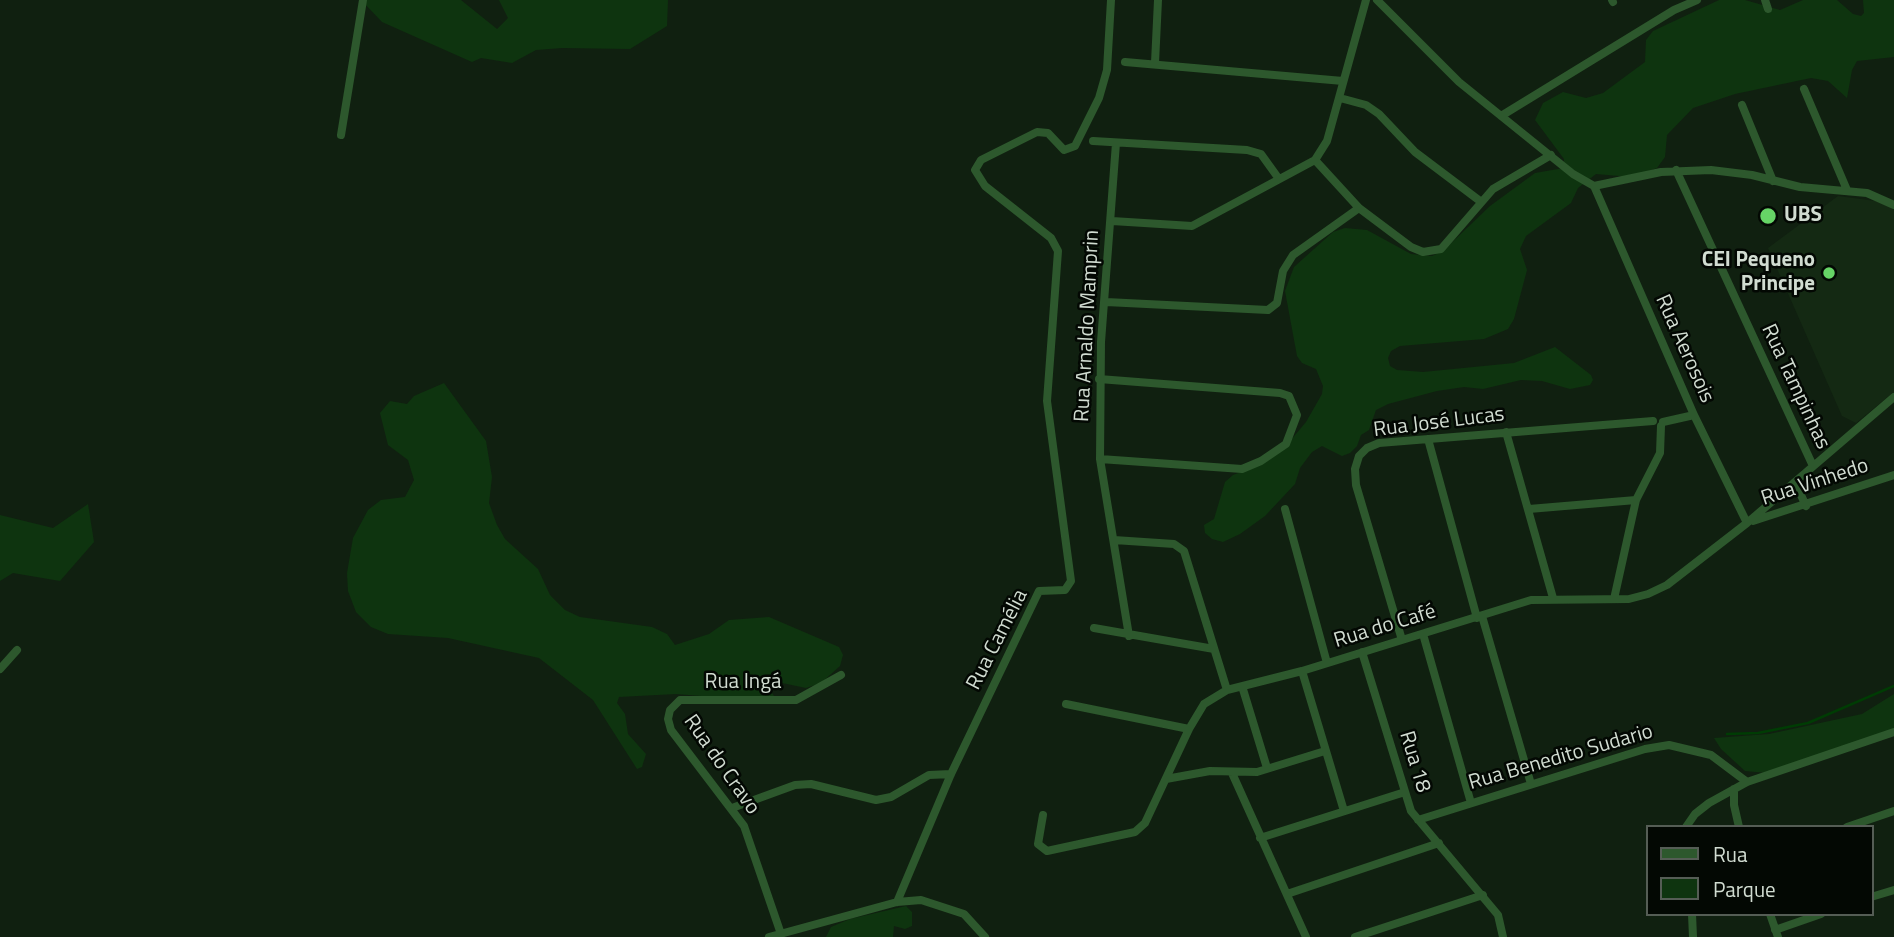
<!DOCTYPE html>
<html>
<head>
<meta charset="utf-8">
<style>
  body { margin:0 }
  #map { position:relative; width:1894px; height:937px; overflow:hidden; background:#102010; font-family:"Titillium Web",sans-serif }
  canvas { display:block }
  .legend { position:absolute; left:1646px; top:825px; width:228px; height:91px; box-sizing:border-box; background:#030803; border:2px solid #555d55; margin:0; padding:9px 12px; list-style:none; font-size:21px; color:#d1dcd1 }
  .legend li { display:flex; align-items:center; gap:14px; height:35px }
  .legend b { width:35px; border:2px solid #555d55 }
</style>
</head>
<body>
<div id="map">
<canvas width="1894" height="937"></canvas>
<ul class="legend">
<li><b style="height:9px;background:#2d582d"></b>Rua</li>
<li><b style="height:19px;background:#0e340f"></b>Parque</li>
</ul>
</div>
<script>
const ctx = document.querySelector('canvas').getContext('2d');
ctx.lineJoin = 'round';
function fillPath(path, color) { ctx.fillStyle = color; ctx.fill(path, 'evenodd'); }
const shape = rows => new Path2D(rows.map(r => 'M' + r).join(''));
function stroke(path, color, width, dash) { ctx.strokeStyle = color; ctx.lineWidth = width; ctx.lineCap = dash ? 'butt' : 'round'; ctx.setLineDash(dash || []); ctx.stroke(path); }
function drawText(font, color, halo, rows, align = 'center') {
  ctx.font = font + ' "Titillium Web",sans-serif'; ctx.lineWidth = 5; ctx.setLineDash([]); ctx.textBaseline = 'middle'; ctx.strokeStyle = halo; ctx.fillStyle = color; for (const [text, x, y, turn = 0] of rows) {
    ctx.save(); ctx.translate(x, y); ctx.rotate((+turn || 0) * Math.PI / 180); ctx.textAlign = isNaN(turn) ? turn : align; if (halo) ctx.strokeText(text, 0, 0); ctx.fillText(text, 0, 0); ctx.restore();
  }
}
const built = shape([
  [1838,196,1883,202,1894,210,1894,392,1856,423,1842,416,1768,248]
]);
const green = shape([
  [361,0,461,0,497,29,508,18,499,0,668,0,667,26,630,49,562,48,536,50,512,63,481,58,472,62,382,22],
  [1719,0,1745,0,1780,10,1803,0,1837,0,1853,14,1861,16,1864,13,1863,0,1894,0,1894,57,1857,61,1852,70,1847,98,1828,81,1811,78,1735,94,1693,108,1667,135,1665,157,1657,168,1631,177,1596,174,1578,188,1571,203,1526,236,1520,249,1527,270,1514,319,1508,329,1484,339,1400,346,1391,351,1388,358,1390,366,1397,370,1423,372,1514,363,1555,347,1591,375,1593,380,1590,385,1570,389,1542,381,1521,380,1483,389,1464,387,1437,391,1388,404,1376,410,1369,430,1361,435,1357,446,1350,453,1342,456,1322,446,1312,452,1300,468,1295,484,1265,516,1240,534,1223,542,1212,539,1205,533,1204,525,1214,519,1225,482,1233,475,1260,465,1285,447,1306,422,1322,394,1323,386,1316,369,1302,363,1297,356,1285,291,1294,267,1333,232,1345,228,1367,230,1411,254,1432,256,1443,251,1490,206,1535,173,1564,168,1564,159,1535,120,1543,103,1563,92,1586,98,1603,93,1645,62,1646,40,1653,31],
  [444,383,486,441,492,477,489,503,497,525,505,539,538,569,550,595,565,610,580,617,652,627,667,634,675,645,709,634,729,620,769,617,839,647,843,655,840,666,821,683,806,688,763,679,774,696,739,699,676,694,619,697,617,703,625,714,628,734,646,754,642,767,637,769,593,700,539,658,448,638,388,634,371,627,356,612,348,591,347,573,353,538,368,510,381,500,405,497,414,480,408,460,388,445,380,413,390,401,407,404,414,396],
  [88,504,94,542,60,581,13,573,0,581,0,515,53,528],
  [1894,694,1894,729,1767,773,1745,771,1721,749,1714,738,1769,734,1862,714],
  [906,906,912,912,912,926,905,929,894,926,893,937,826,937,831,927,850,919]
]);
const stream = shape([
  [1727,734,1758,733,1808,723,1894,686]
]);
const street = shape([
  [1377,0,1459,82,1573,174,1594,186,1661,172,1711,170,1752,175,1800,187,1867,193,1894,205],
  [1612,0,1613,2],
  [1765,0,1768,9],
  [1125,62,1343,81],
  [1155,63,1158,0],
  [1804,89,1847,190],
  [1340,98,1366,105,1379,114,1415,152,1480,201],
  [1742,105,1773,181],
  [1501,116,1674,10,1697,0],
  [341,135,363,0],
  [1093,141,1247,150,1261,154,1279,179],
  [1116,143,1101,342,1100,459,1129,636],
  [1315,160,1359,208,1411,247,1423,252,1441,249,1493,189,1551,155],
  [1676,170,1813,466],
  [1594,186,1694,415,1747,523],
  [1112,221,1192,226,1315,160,1327,141,1366,0],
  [1106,302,1268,310,1277,303,1283,271,1293,255,1359,208],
  [1099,379,1280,393,1289,396,1297,415,1286,444,1261,461,1242,469,1100,459],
  [1663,422,1694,415],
  [1506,432,1553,598],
  [1428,439,1477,618],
  [1795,482,1806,506],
  [1285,509,1327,663],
  [1529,509,1636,500],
  [1753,521,1894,475],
  [1114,540,1174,544,1184,551,1227,690],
  [1614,599,1636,500,1660,453,1661,426],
  [1482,616,1531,784],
  [1094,628,1214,649],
  [1423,634,1471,803],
  [1402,640,1356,485,1355,469,1359,456,1367,448,1379,443,1653,421],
  [1362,652,1411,811,1498,915,1503,937],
  [0,669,17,650],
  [1302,671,1344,811],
  [1242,686,1267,768],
  [1066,704,1189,729],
  [1232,773,1306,937],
  [1166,779,1210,771,1257,772,1325,751],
  [1734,789,1734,805,1739,827],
  [732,808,795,785,811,784,876,800,891,797,929,775,951,774],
  [1043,815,1038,844,1047,851,1135,832,1145,823,1189,729,1204,704,1227,690,1302,671,1531,600,1629,599,1648,594,1667,585,1747,523,1894,397],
  [1418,820,1645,749,1669,745,1711,755,1747,782],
  [1686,827,1695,814,1709,803,1747,782,1894,732],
  [1847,827,1894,811],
  [1260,838,1405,792],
  [1287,894,1439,843],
  [1871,897,1894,890],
  [897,902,951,774,1039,591,1065,590,1071,581,1047,401,1058,251,1051,238,985,186,975,170,981,160,1037,132,1048,133,1064,150,1075,146,1099,98,1107,70,1111,0],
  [1692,914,1693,937],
  [1770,914,1778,937],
  [1775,930,1821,914],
  [781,934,744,826,671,730,668,719,670,710,680,700,796,700,841,675],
  [769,937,897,902,921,900,964,914,985,937],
  [1355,937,1483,895]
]);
const markers = [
  [1768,216,9,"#66d466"],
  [1829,273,7,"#66d466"]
];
const poiNames = [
  ["UBS",1784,216],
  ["CEI Pequeno",1815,261,"right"],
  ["Principe",1815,285,"right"]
];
const streetNames = [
  ["Rua Arnaldo Mamprin",1088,326,-87],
  ["Rua Aerosois",1684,349,66],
  ["Rua Tampinhas",1795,387,65],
  ["Rua José Lucas",1439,423,-7],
  ["Rua Vinhedo",1815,483,-18],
  ["Rua do Café",1385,627,-17],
  ["Rua Camélia",998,640,-63],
  ["Rua Ingá",743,683],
  ["Rua Benedito Sudario",1561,758,-16],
  ["Rua 18",1414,762,73],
  ["Rua do Cravo",721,765,55]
];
fillPath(built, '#142913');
fillPath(green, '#0e340f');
stroke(stream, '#003c04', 2.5);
stroke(street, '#2d582d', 8);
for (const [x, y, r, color] of markers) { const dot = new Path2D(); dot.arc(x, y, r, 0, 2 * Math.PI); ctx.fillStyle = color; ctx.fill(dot); stroke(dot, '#030803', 2.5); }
drawText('bold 21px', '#d1dcd1', '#030803', poiNames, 'left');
drawText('21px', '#d1dcd1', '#030803', streetNames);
</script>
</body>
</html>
